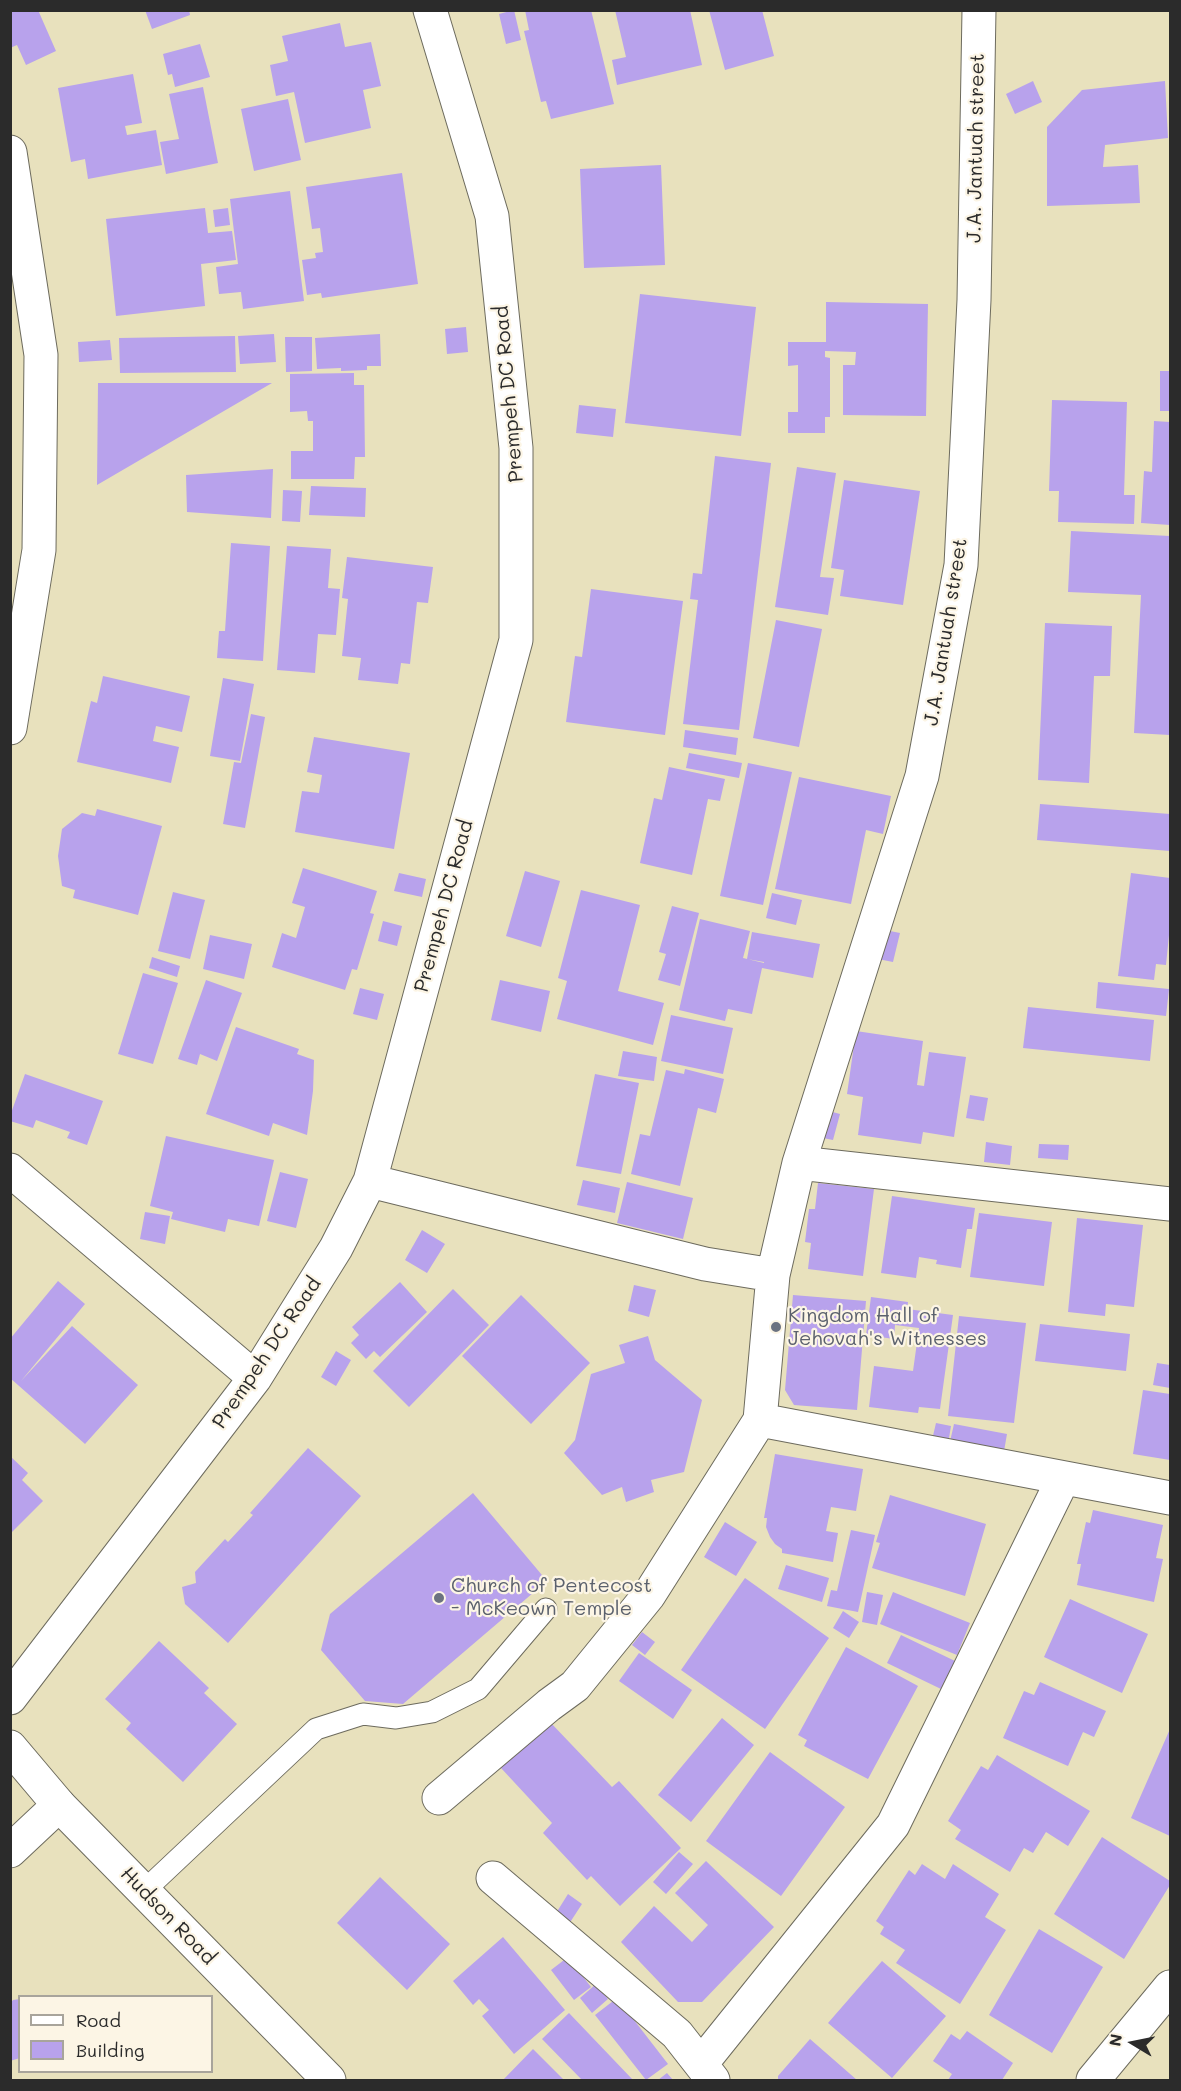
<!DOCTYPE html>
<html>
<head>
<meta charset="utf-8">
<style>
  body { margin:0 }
  #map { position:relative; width:1181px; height:2091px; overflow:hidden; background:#e8e1bd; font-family:Mali,sans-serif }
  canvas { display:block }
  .frame { position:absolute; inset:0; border:12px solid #2b2b2b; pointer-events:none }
  .legend { position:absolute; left:18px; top:1995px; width:195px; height:78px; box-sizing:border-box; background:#fcf5e5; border:2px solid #a8a49b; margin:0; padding:8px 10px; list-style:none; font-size:18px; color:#2b2b2b }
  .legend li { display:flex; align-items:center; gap:12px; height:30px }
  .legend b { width:30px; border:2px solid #a8a49b }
  .north { position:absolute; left:1103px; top:2013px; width:60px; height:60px; -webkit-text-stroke:4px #fcf5e5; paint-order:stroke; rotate:280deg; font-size:16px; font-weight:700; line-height:24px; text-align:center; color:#2b2b2b }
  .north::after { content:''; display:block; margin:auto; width:21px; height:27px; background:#2b2b2b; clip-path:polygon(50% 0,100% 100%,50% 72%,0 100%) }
</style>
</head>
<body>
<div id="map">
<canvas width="1181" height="2091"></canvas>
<div class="frame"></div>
<ul class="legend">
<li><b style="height:8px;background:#fff"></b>Road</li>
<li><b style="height:16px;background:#b8a2ec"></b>Building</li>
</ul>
<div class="north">N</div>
</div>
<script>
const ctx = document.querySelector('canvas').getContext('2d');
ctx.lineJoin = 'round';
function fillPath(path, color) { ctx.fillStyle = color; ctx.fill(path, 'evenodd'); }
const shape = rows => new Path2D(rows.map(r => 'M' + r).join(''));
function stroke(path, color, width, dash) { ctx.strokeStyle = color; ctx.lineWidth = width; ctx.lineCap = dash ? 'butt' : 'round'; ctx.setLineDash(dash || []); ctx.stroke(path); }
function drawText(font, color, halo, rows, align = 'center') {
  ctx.font = font + ' Mali,sans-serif'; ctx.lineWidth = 4.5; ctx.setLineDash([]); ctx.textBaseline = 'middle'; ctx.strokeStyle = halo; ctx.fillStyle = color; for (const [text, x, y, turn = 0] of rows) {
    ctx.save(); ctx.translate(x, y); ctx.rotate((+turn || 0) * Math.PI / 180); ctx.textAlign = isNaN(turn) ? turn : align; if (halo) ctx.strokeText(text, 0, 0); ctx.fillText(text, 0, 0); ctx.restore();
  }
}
const building = shape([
  [10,10,38,10,56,51,26,65,17,45,10,48],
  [145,10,189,10,190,15,152,29],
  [514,10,521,40,506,44,499,14],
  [525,10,591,10,614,104,551,119,546,101,541,102,524,31,529,30],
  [615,10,690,10,702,65,617,85,612,60,626,57],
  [709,10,762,10,774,56,725,70],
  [340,23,345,47,371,42,381,86,363,90,371,128,305,143,294,92,276,96,270,65,288,61,282,36],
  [200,44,210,77,175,87,172,74,168,75,163,54],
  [133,74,142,123,125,126,127,135,156,130,162,165,88,179,85,159,71,162,58,88],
  [1033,81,1042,102,1015,114,1006,94],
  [1165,81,1168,138,1105,145,1103,167,1138,165,1140,203,1047,206,1047,127,1082,90],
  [203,87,218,163,166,174,160,142,179,139,169,94],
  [288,99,301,160,254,171,241,109],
  [661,165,665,265,584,268,580,169],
  [402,173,418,284,322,298,321,293,307,295,302,260,316,258,315,253,323,252,320,228,312,229,306,187],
  [290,191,304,301,243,309,241,292,219,294,216,267,238,264,230,199],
  [205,208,208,233,232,231,236,260,201,264,205,306,116,316,106,219],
  [228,208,230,225,215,227,213,210],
  [640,294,756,307,741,436,625,423],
  [826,302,928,304,926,416,843,415,843,365,855,365,856,352,825,351,825,357,830,358,830,417,825,417,825,433,788,433,788,412,798,412,798,365,788,366,788,342,826,342],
  [466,327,468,352,447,354,445,329],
  [274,334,276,362,240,364,238,336],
  [380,334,381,366,367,366,367,370,341,371,341,368,317,369,315,338],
  [235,336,236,372,120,373,119,338],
  [285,337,312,337,312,371,286,372],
  [110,340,112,360,79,362,78,342],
  [1160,371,1170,371,1170,411,1160,411],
  [354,373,354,385,364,385,365,457,355,457,354,479,291,479,291,451,313,451,313,421,308,421,307,411,290,412,290,374],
  [98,383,272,383,97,485],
  [1052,400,1127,402,1124,495,1135,495,1134,524,1058,522,1059,491,1049,491],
  [579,405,616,409,613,437,576,433],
  [1154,421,1170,422,1170,525,1141,523,1144,471,1152,472],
  [715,456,771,463,739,730,683,724,698,600,690,599,693,573,702,574],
  [797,467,836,473,820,577,834,578,828,615,775,607],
  [273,469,271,518,187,512,186,475],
  [844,480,920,491,903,605,840,596,844,570,831,568],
  [311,486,366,488,365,517,309,515],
  [283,490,302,491,300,522,282,521],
  [1071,531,1170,536,1170,735,1134,733,1141,595,1068,592],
  [231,543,270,546,263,661,217,658,219,631,225,631],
  [287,546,331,549,328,588,340,589,336,635,318,634,315,673,277,670],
  [347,557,433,567,428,603,417,602,410,664,401,663,398,684,358,680,361,658,342,656,348,599,342,598],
  [591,589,683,601,665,735,566,722,575,656,582,657],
  [776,620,822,629,799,747,753,738],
  [1045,623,1112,626,1110,676,1094,676,1089,783,1038,780],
  [103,676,190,696,182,732,156,726,153,741,179,747,171,783,77,762,91,701,97,703],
  [223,678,254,684,240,761,210,756],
  [251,714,265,717,245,828,223,824,234,762,241,763],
  [685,730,738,738,736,755,683,747],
  [314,737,410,753,394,849,295,832,302,791,319,793,322,775,307,772],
  [689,753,742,763,739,778,686,768],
  [748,763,792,772,763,905,720,896],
  [669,767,725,779,720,801,708,799,692,875,640,863,654,798,662,800],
  [799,777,891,796,883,834,866,830,851,904,775,889],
  [1040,804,1170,814,1170,851,1037,840],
  [97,809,162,826,138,915,73,898,75,890,62,886,58,856,62,829,82,813,95,816],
  [303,868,377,891,370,913,374,914,357,970,352,969,345,990,272,967,282,933,296,938,305,907,292,903],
  [525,871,560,881,541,947,506,936],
  [399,873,426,879,422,897,394,891],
  [1131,873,1170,878,1170,925,1166,965,1156,964,1154,980,1118,976],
  [581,890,640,905,618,991,664,1003,653,1045,557,1019,567,981,558,978],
  [173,892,205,900,190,959,158,951],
  [772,893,802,900,796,925,766,918],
  [672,906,699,913,680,986,658,980,666,954,659,952],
  [700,919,750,931,743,958,764,963,764,962,747,959,752,932,820,944,813,978,762,968,752,1014,728,1009,725,1021,679,1010],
  [383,921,402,926,397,946,378,941],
  [880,929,900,933,893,962,873,958],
  [210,935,252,944,244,979,203,969],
  [152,957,180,966,177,977,149,968],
  [143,973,178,983,153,1064,118,1054],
  [206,980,242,993,217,1061,200,1054,197,1065,178,1059],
  [500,980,550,991,541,1032,491,1020],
  [1098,982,1169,989,1166,1016,1096,1008],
  [360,988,384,994,377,1020,353,1014],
  [1028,1007,1154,1020,1150,1061,1023,1048],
  [671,1015,733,1028,723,1074,661,1061],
  [236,1027,299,1049,297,1054,314,1060,313,1091,307,1135,273,1123,269,1136,206,1114],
  [856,1031,923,1041,917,1085,924,1086,929,1052,966,1057,954,1137,923,1132,921,1144,858,1135,863,1097,847,1094],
  [623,1051,657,1057,654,1081,618,1076],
  [685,1069,724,1079,716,1113,698,1108,680,1186,631,1174,640,1134,650,1136,666,1070,684,1074],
  [25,1074,103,1101,87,1145,67,1138,70,1132,36,1120,33,1128,10,1121,10,1116],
  [595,1074,639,1083,621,1174,576,1166],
  [970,1095,988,1098,984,1121,966,1118],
  [825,1110,840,1114,833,1140,818,1137],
  [166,1136,274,1160,259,1226,228,1219,225,1232,171,1219,173,1212,150,1206],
  [986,1142,1012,1146,1010,1165,984,1162],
  [1039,1144,1069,1145,1068,1160,1038,1158],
  [280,1172,308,1179,296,1228,267,1221],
  [583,1180,620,1188,615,1213,577,1205],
  [627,1182,693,1198,683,1239,617,1223],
  [818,1183,874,1189,863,1276,808,1269,811,1243,805,1242,809,1209,815,1209],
  [892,1196,975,1208,972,1229,967,1229,961,1268,936,1264,937,1260,919,1257,916,1278,881,1273],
  [145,1212,170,1216,165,1244,140,1239],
  [979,1213,1052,1222,1044,1286,970,1277],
  [1077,1218,1143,1225,1134,1307,1106,1304,1105,1316,1068,1312],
  [422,1230,445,1244,427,1273,405,1260],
  [58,1281,85,1304,21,1381,72,1326,138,1385,85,1444,10,1378,10,1339],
  [400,1282,427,1312,380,1357,374,1351,366,1359,351,1343,359,1335,352,1327],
  [634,1285,656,1290,649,1317,628,1311],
  [453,1289,489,1325,409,1407,373,1371],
  [521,1295,590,1363,531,1424,462,1356],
  [793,1295,866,1301,857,1410,794,1405,785,1390],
  [871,1297,908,1302,907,1309,953,1315,940,1409,919,1407,918,1413,869,1407,874,1366,913,1371,919,1328,895,1325,894,1339,866,1335],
  [959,1316,1026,1323,1014,1423,948,1416],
  [1040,1324,1130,1334,1126,1371,1035,1361],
  [648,1336,655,1360,702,1400,684,1472,651,1480,654,1492,626,1502,622,1487,602,1495,564,1453,575,1440,591,1374,625,1363,619,1345],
  [336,1351,351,1360,336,1386,321,1377],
  [1157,1363,1170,1365,1170,1388,1153,1385],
  [1143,1390,1170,1394,1170,1460,1133,1454],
  [936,1423,951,1426,948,1444,932,1440],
  [954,1424,1007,1434,1003,1457,949,1446],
  [308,1448,361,1496,228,1643,185,1604,182,1587,196,1583,195,1572,225,1539,228,1542,253,1515,250,1513],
  [775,1454,863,1469,856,1511,831,1507,826,1531,838,1533,833,1562,782,1553,782,1549,775,1544,770,1537,766,1527,767,1518,764,1518],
  [10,1456,28,1473,22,1480,43,1501,10,1534],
  [473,1493,547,1581,403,1704,365,1701,321,1650,330,1614],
  [890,1495,986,1524,965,1596,872,1568,880,1543,876,1542],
  [1093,1510,1163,1525,1156,1558,1163,1559,1154,1602,1077,1585,1081,1564,1077,1564,1086,1522,1090,1523],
  [725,1522,757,1542,736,1576,704,1557],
  [851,1530,875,1535,858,1612,827,1606,831,1590,837,1591],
  [786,1565,829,1578,822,1602,778,1589],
  [745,1578,829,1638,765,1729,681,1670],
  [867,1592,883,1595,877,1625,862,1622],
  [893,1592,970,1623,957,1655,880,1624],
  [1070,1599,1148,1634,1122,1693,1044,1657],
  [843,1611,859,1622,849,1638,833,1628],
  [642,1632,655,1642,645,1655,632,1645],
  [901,1635,955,1661,941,1689,887,1663],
  [159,1641,209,1688,204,1693,237,1724,183,1782,126,1729,131,1723,105,1699],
  [846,1647,918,1686,868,1779,804,1746,807,1740,798,1735],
  [639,1653,692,1690,673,1719,619,1681],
  [1040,1682,1106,1711,1094,1737,1083,1732,1068,1766,1003,1738,1024,1691,1034,1695],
  [722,1718,754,1745,691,1822,658,1795],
  [550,1722,612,1787,619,1781,681,1848,620,1906,591,1876,587,1880,543,1833,552,1823,501,1768],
  [1170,1729,1170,1836,1131,1818],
  [770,1752,845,1807,781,1896,706,1841],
  [997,1755,1090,1811,1068,1846,1046,1832,1033,1853,1024,1848,1010,1872,955,1839,961,1830,948,1821,981,1766,988,1770],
  [1102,1837,1170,1881,1170,1885,1124,1959,1054,1914],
  [679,1852,693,1864,666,1894,653,1882],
  [706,1861,774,1927,702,2002,678,2002,621,1942,654,1906,692,1942,708,1925,675,1893],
  [922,1864,945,1879,953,1864,999,1894,985,1917,1006,1930,960,2004,896,1963,905,1950,880,1934,884,1927,876,1921,909,1870,915,1875],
  [380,1877,450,1944,407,1990,337,1923],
  [568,1894,582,1904,567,1927,553,1918],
  [1039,1929,1103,1967,1052,2053,989,2015],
  [503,1937,565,2010,514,2054,482,2016,489,2010,479,1999,473,2005,453,1981],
  [568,1957,591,1987,574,2000,551,1970],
  [882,1961,946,2016,892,2078,828,2023],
  [596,1984,608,1999,592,2013,580,1998],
  [617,1998,668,2064,646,2080,595,2015],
  [20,1999,20,2058,10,2061,10,2004,13,2000],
  [569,2013,633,2080,582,2080,542,2039],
  [967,2031,1013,2063,1002,2080,948,2080,952,2074,933,2061,951,2034,960,2040],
  [810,2039,857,2080,778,2080,778,2076],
  [533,2049,564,2080,503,2080],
  [667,2073,673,2080,658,2080]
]);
const service = shape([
  [144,1891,316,1729,363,1714,396,1718,432,1712,478,1689,546,1609]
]);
const minor = shape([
  [10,152,41,355,39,550,10,728],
  [799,1163,1170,1204],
  [10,1170,255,1378],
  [370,1181,705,1264,773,1275],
  [760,1420,1170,1498],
  [10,1698,255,1378,336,1248,370,1181,516,640,516,448,492,216,430,10],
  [439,1798,549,1705,575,1686,649,1595,760,1420,773,1275,799,1163,922,776,961,565,974,300,979,10],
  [10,1851,59,1805],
  [493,1878,677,2034,713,2080],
  [701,2064,893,1825,1063,1479],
  [1093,2080,1170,1987]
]);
const tertiary = shape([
  [10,1747,59,1805,329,2080]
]);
const markers = [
  [776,1327,6,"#6b7280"],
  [439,1598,6,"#6b7280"]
];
const streetNames = [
  ["J.A. Jantuah street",976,148,-89],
  ["Prempeh DC Road",509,394,-95],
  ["J.A. Jantuah street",946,632,-81],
  ["Prempeh DC Road",444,906,-75],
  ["Prempeh DC Road",267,1353,-56],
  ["Hudson Road",168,1916,46]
];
const worshipNames = [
  ["Kingdom Hall of",788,1316],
  ["Jehovah's Witnesses",788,1339],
  ["Church of Pentecost",451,1586],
  ["- McKeown Temple",451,1609]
];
fillPath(building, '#b8a2ec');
stroke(service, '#6d6b5e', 23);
stroke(minor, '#6d6b5e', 35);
stroke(tertiary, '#6d6b5e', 35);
stroke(service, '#fff', 21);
stroke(minor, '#fff', 33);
stroke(tertiary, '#fff', 33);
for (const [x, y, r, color] of markers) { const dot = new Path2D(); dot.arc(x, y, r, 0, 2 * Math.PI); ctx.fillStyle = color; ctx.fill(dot); stroke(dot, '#fcf5e5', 2); }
drawText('20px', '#2b2b2b', '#fcf5e5', streetNames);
drawText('20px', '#5b616d', '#fcf5e5', worshipNames, 'left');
</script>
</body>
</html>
